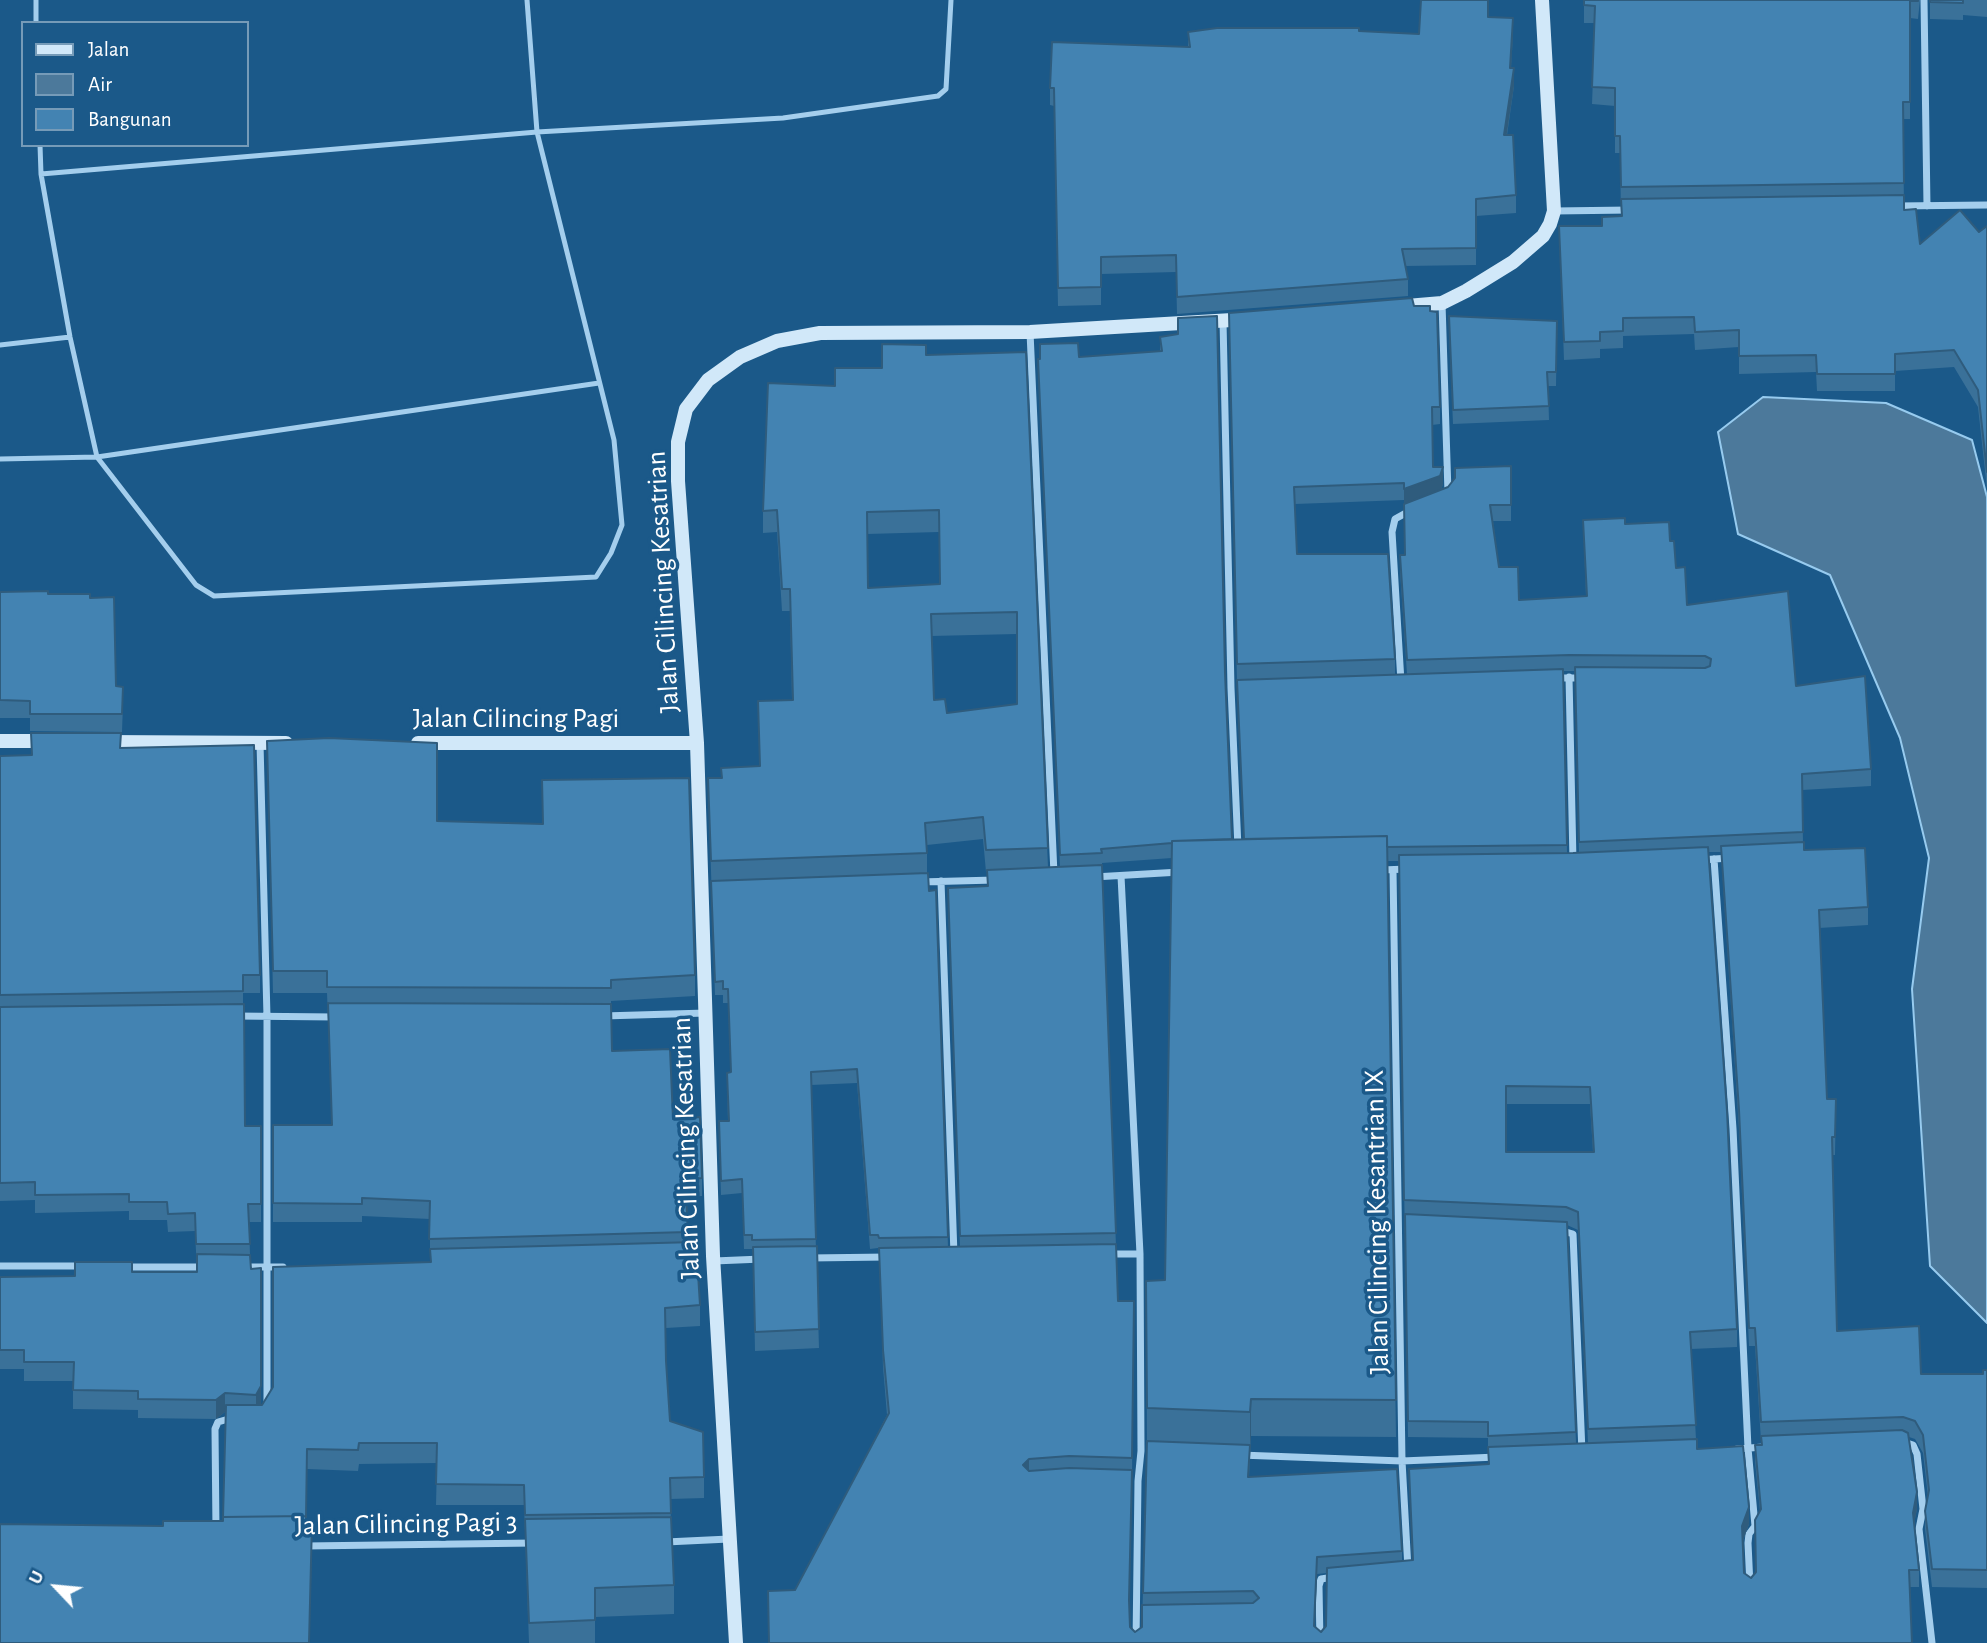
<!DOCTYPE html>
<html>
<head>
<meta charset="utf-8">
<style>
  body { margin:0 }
  #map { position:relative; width:1987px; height:1643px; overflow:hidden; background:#1b5989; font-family:"Alegreya Sans",sans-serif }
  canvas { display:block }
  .legend { position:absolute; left:21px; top:21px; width:228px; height:126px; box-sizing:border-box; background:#1b5989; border:2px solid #769bb8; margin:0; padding:9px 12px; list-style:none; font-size:21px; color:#fff }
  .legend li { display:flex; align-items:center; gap:14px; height:35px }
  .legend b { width:35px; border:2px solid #769bb8 }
  .north { position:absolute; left:21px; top:1552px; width:70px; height:70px; -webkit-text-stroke:5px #1b5989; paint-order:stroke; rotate:296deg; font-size:19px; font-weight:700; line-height:28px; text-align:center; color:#fff }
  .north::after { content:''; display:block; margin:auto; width:24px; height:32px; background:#fff; clip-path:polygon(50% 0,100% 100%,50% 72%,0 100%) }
</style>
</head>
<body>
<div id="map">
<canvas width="1987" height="1643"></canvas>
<ul class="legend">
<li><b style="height:9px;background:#d1e8f9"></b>Jalan</li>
<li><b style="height:19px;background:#4c799b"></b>Air</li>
<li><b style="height:19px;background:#4383b2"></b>Bangunan</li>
</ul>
<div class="north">U</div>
</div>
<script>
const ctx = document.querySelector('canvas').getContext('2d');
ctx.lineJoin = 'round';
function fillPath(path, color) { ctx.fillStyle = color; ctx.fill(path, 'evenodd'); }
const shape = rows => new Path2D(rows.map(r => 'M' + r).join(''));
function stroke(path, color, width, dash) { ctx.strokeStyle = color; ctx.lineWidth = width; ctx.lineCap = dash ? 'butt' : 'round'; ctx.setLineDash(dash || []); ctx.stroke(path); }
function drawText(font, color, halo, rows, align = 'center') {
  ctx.font = font + ' "Alegreya Sans",sans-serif'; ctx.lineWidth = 7; ctx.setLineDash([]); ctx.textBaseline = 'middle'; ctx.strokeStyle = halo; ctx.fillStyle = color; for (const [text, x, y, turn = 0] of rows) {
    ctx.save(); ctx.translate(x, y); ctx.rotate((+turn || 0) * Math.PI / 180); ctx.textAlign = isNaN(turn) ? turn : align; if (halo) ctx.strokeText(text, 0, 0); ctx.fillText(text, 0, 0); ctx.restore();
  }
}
const water = shape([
  [1763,397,1886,403,1972,440,1987,497,1987,1323,1930,1266,1912,989,1929,858,1900,738,1830,575,1738,534,1718,432,1763,397]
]);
const lane = shape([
  [36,0,36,23],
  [40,145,41,174,70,337,97,457,196,585,214,596,596,577,611,553,622,525,614,440,537,132,527,0],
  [41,174,537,132,783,118,938,96,946,89,951,0],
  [0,345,70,337],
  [0,459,97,457,599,383]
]);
const street = shape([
  [1924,0,1927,206],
  [1897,206,1987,205],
  [1554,211,1630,210],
  [1442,303,1448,493],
  [1223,321,1231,688,1238,848],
  [1030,332,1054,874],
  [1569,677,1573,861],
  [1554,678,1584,678],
  [1401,682,1392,532,1395,519,1413,509],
  [260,743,267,1017,267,1407],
  [1714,859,1733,1129,1748,1448,1755,1526,1749,1534,1748,1543,1750,1586],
  [1699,860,1730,858],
  [1381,870,1408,869],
  [1393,870,1402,1461,1408,1569],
  [1121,876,1140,1254,1141,1451,1138,1481,1136,1643],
  [1094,877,1180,872],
  [941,881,954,1255],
  [919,882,995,880],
  [235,1016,335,1017],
  [603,1016,706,1013],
  [1559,1230,1573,1234,1582,1452],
  [1110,1254,1140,1254],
  [809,1258,888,1257],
  [714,1261,762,1259],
  [0,1266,83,1266],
  [123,1267,206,1267],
  [242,1267,283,1267],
  [1901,1441,1913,1445,1917,1454,1923,1509,1919,1529,1932,1643],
  [1737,1449,1763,1447],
  [1240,1455,1402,1461,1497,1457],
  [216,1531,215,1429,218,1422,232,1418],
  [666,1542,729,1539],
  [305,1546,535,1543],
  [1320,1643,1319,1586,1321,1579,1334,1577]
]);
const secondary = shape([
  [1395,307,1442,303,1466,291,1513,262,1543,236,1550,224,1554,211,1542,0],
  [0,741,48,741],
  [103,742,286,743],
  [418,743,697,743],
  [736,1643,713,1256,697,743,678,481,678,442,686,409,708,380,740,357,777,341,820,333,1030,332,1249,319]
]);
const wall = shape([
  [1920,0,1918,19,1910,18,1910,119,1903,119,1904,210,1920,244,1979,232,1987,226,1987,489,1978,407,1954,367,1895,371,1895,391,1817,391,1816,372,1739,374,1739,347,1695,350,1694,334,1623,336,1623,348,1600,349,1600,358,1564,360,1559,226,1602,226,1621,216,1620,153,1615,153,1615,106,1592,104,1595,23,1584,23,1584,5],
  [1930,0,1987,0,1987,17,1963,15,1963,20,1930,19],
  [1488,17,1513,35,1511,68,1514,86,1507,135,1516,195,1516,213,1476,216,1476,265,1405,266,1408,279,1408,296,1177,314,1176,272,1101,274,1101,305,1058,306,1054,106,1050,105,1050,88,1188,47,1188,32,1359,31,1419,34],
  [1557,321,1556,386,1548,386,1549,420,1453,424,1449,330],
  [1229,330,1440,407,1440,424,1432,425,1433,467,1443,484,1441,490,1511,466,1511,521,1493,521,1499,567,1519,600,1586,596,1583,520,1625,524,1670,541,1676,568,1687,605,1796,686,1871,769,1871,786,1802,790,1803,842,1804,850,1868,907,1868,925,1819,928,1827,1099,1836,1099,1835,1155,1832,1155,1837,1331,1921,1374,1983,1374,1987,1370,1987,1588,1932,1587,1925,1529,1925,1511,1928,1497,1923,1453,1915,1439,1909,1437,1917,1509,1914,1523,1919,1570,1919,1587,1910,1587,1912,1643,769,1643,887,1415,883,1367,879,1252,878,1248,870,1249,857,1083,811,1085,819,1348,755,1351,753,1254,752,1249,744,1249,742,1193,721,1195,719,1135,728,1121,727,1086,731,1072,728,1003,723,1003,723,995,715,995,708,778,721,778,760,766,758,701,792,700,790,611,782,611,777,532,763,533,763,511,835,386,882,368,926,355,1026,352,1048,867,1060,867,1038,359,1079,357,1160,351,1160,337,1225,673,1232,839,1244,839,1237,682],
  [1404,500,1405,555,1400,555,1400,571,1407,674,1395,675,1395,659,1297,554,1295,504],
  [939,532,940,584,868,588,867,534],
  [1017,634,1017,704,947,713,934,700,931,636],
  [1563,671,1575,671,1579,853,1567,853],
  [983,839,986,872,987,872,987,886,948,903,960,1246,948,1247,936,890,929,891,927,873,927,845],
  [1709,852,1721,852,1739,1129,1749,1346,1755,1346,1761,1441,1761,1445,1755,1445,1755,1462,1760,1511,1756,1572,1751,1578,1744,1573,1743,1541,1749,1524,1697,1449,1696,1439,1691,1349,1737,1347,1737,1329],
  [1172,858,1165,1280,1146,1281,1147,1441,1142,1627,1135,1632,1130,1627,1129,1606,1132,1475,1134,1301,1118,1301,1102,863],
  [1387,861,1399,861,1408,1437,1488,1438,1488,1464,1409,1469,1412,1560,1402,1561,1402,1551,1249,1477,1251,1436,1396,1437],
  [1506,1104,1590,1104,1593,1152,1506,1152],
  [1567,1225,1578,1230,1588,1443,1576,1443],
  [1327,1573,1326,1626,1321,1632,1315,1627,1317,1574],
  [0,592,90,598,116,686,123,704,122,732,30,731,30,718,0,718],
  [31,733,121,748,260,975,260,993,243,993,243,1004,245,1126,261,1126,261,1222,249,1222,250,1255,261,1405,262,1405,430,1262,430,1219,362,1216,362,1222,273,1222,273,1125,332,1125,327,993,273,993,267,741,437,821,695,975,695,996,611,1001,612,1051,673,1119,702,1178,702,1196,686,1197,688,1242,700,1305,700,1326,666,1328,666,1361,670,1421,704,1477,704,1498,670,1499,674,1585,674,1614,595,1617,595,1643,529,1643,524,1505,436,1505,437,1463,359,1464,358,1471,307,1469,306,1522,312,1557,163,1526,223,1521,226,1412,225,1412,216,1419,138,1418,138,1410,73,1409,73,1381,24,1381,24,1369,0,1369,0,1277,75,1276,132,1272,197,1272,195,1231,168,1232,167,1220,129,1220,129,1211,35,1213,35,1200,0,1201,0,756,31,755]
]);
const shadedWall = shape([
  [1513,18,1513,35,1510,85,1510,68],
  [1514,68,1514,86,1504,152,1504,135],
  [1443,467,1443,484,1440,494,1404,507,1404,489],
  [261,1386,261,1405,256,1414,256,1395],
  [225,1393,225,1412,216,1419,216,1400],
  [1251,1399,1251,1436,1250,1449,1250,1412],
  [1029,1459,1029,1476,1023,1465],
  [1917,1492,1917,1509,1913,1530,1913,1513],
  [1749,1507,1749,1524,1742,1543,1742,1526],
  [312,1522,312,1557,309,1643],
  [1317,1557,1317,1574,1314,1643,1314,1626]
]);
const building = shape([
  [1421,0,1488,0,1488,17,1513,18,1510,68,1514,68,1504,135,1513,135,1516,195,1476,199,1476,248,1402,249,1408,279,1177,297,1176,255,1101,257,1101,287,1058,288,1054,88,1050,88,1052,42,1190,47,1188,32,1217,28,1359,28,1359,31,1419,34,1421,0],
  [1584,0,1918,0,1918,1,1910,1,1910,102,1903,102,1904,183,1621,187,1620,136,1615,136,1615,88,1592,87,1595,6,1584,5,1584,0],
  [1930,0,1963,0,1963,3,1930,2,1930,0],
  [1904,195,1904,210,1916,209,1920,244,1960,210,1979,232,1987,226,1987,472,1978,390,1954,350,1895,354,1895,374,1817,374,1816,355,1739,356,1739,330,1695,332,1694,317,1623,318,1623,331,1600,332,1600,341,1564,342,1559,226,1602,226,1602,217,1622,216,1621,199,1904,195],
  [1412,298,1414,306,1430,306,1430,311,1437,312,1440,407,1432,407,1433,467,1443,467,1440,476,1404,489,1404,483,1294,487,1297,554,1388,554,1395,659,1237,664,1229,313,1412,298],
  [1217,316,1225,673,1232,839,1172,841,1172,843,1101,849,1102,853,1060,855,1038,359,1040,359,1040,344,1078,343,1079,357,1162,351,1160,337,1178,334,1178,318,1217,316],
  [1449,316,1557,321,1556,372,1547,372,1549,406,1453,410,1449,316],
  [882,344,926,345,926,355,1026,352,1048,848,986,850,983,817,925,823,927,853,711,861,708,778,722,778,721,768,760,766,758,701,793,700,790,589,782,589,777,510,763,511,768,383,835,386,835,368,882,368,882,344],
  [939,510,940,584,868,588,867,512,939,510],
  [1017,612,1017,704,947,713,945,699,934,700,931,614,1017,612],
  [1511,466,1511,505,1490,505,1499,567,1518,567,1519,600,1587,596,1583,520,1625,518,1625,524,1669,522,1670,541,1674,541,1676,568,1685,567,1687,605,1788,591,1796,686,1865,676,1871,769,1802,774,1803,832,1579,842,1575,667,1705,668,1710,666,1711,659,1705,656,1569,655,1407,660,1400,555,1405,555,1404,504,1448,487,1455,478,1455,468,1511,466],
  [48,591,48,594,90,594,90,598,114,597,116,686,123,687,122,714,30,714,30,701,0,700,0,592,48,591],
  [1563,669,1567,845,1387,847,1387,836,1244,839,1237,680,1563,669],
  [31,733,121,733,120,748,254,745,260,975,243,975,243,991,0,995,0,756,32,755,31,733],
  [329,738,437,743,437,821,543,824,542,780,689,778,695,975,611,980,611,988,327,987,327,971,273,971,267,741,329,738],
  [1387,836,1396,1400,1251,1399,1250,1412,1147,1408,1146,1281,1165,1280,1172,841,1387,836],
  [1804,842,1804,850,1865,848,1868,907,1819,910,1827,1099,1836,1099,1835,1137,1832,1137,1837,1331,1919,1326,1921,1374,1983,1374,1983,1370,1987,1370,1987,1570,1932,1569,1925,1511,1929,1490,1923,1435,1915,1421,1903,1417,1761,1422,1755,1328,1749,1328,1739,1110,1721,846,1804,842],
  [1708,847,1727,1111,1737,1329,1690,1332,1696,1425,1588,1429,1578,1212,1566,1207,1404,1200,1399,855,1573,853,1708,847],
  [1506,1086,1590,1087,1594,1152,1506,1152,1506,1086],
  [1102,865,1116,1233,960,1236,948,888,988,886,987,870,1102,865],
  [928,873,929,891,936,890,948,1237,879,1238,878,1235,870,1235,857,1069,811,1072,816,1239,752,1240,752,1235,744,1235,742,1179,721,1181,719,1121,729,1121,727,1073,731,1072,728,989,723,989,723,981,715,982,711,881,928,873],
  [328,1003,611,1004,612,1051,670,1049,673,1119,700,1117,702,1178,685,1179,688,1232,429,1239,430,1201,362,1198,362,1204,273,1203,273,1125,332,1125,328,1003],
  [244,1004,245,1126,261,1126,261,1204,248,1204,250,1244,196,1244,195,1213,168,1214,167,1202,129,1202,129,1194,35,1195,35,1182,0,1183,0,1007,244,1004],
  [1405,1214,1567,1222,1576,1432,1488,1436,1488,1422,1408,1421,1405,1214],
  [696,1242,700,1305,665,1308,666,1361,670,1421,703,1432,704,1477,670,1478,671,1513,525,1515,524,1485,436,1484,437,1443,359,1443,358,1450,307,1449,306,1518,306,1516,223,1517,226,1405,262,1405,273,1387,273,1267,431,1262,430,1249,696,1242],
  [1116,1244,1118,1301,1134,1301,1132,1458,1069,1456,1029,1459,1023,1465,1029,1471,1069,1468,1132,1470,1129,1600,1130,1627,1135,1632,1142,1627,1142,1605,1253,1603,1259,1598,1253,1591,1143,1593,1147,1441,1250,1445,1248,1477,1397,1469,1402,1551,1317,1557,1314,1626,1321,1632,1326,1626,1327,1568,1413,1560,1409,1469,1489,1464,1488,1447,1697,1439,1697,1449,1743,1446,1749,1507,1742,1526,1744,1573,1751,1578,1756,1572,1755,1520,1761,1509,1755,1445,1762,1445,1761,1436,1902,1430,1908,1433,1917,1492,1913,1513,1919,1570,1909,1570,1912,1643,769,1643,768,1591,795,1590,889,1413,883,1350,879,1248,1116,1244],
  [817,1246,819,1329,755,1332,753,1247,817,1246],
  [197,1254,250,1255,251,1269,261,1268,261,1386,256,1395,225,1393,216,1400,138,1399,138,1391,73,1390,74,1362,24,1362,24,1350,0,1350,0,1277,75,1276,75,1262,132,1262,132,1272,197,1272,197,1254],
  [306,1516,306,1522,312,1522,309,1643,0,1643,0,1524,163,1526,163,1521,223,1521,223,1517,306,1516],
  [671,1517,674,1585,595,1588,595,1620,529,1623,525,1519,671,1517]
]);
const streetNames = [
  ["Jalan Cilincing Kesatrian",663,582,-93],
  ["Jalan Cilincing Pagi",516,719],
  ["Jalan Cilincing Kesatrian",686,1148,-92],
  ["Jalan Cilincing Kesantrian IX",1377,1222,-91],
  ["Jalan Cilincing Pagi 3",406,1524,-1]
];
fillPath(water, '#4c799b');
stroke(water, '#97cbef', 2);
stroke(lane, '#a4ceed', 5);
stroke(street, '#a4ceed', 7);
stroke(secondary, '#d1e8f9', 14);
fillPath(wall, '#3a7199');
fillPath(shadedWall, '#2f5c7d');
fillPath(building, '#4383b2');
stroke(building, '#2f5c7d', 2);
drawText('28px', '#fff', '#1b5989', streetNames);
</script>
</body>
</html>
